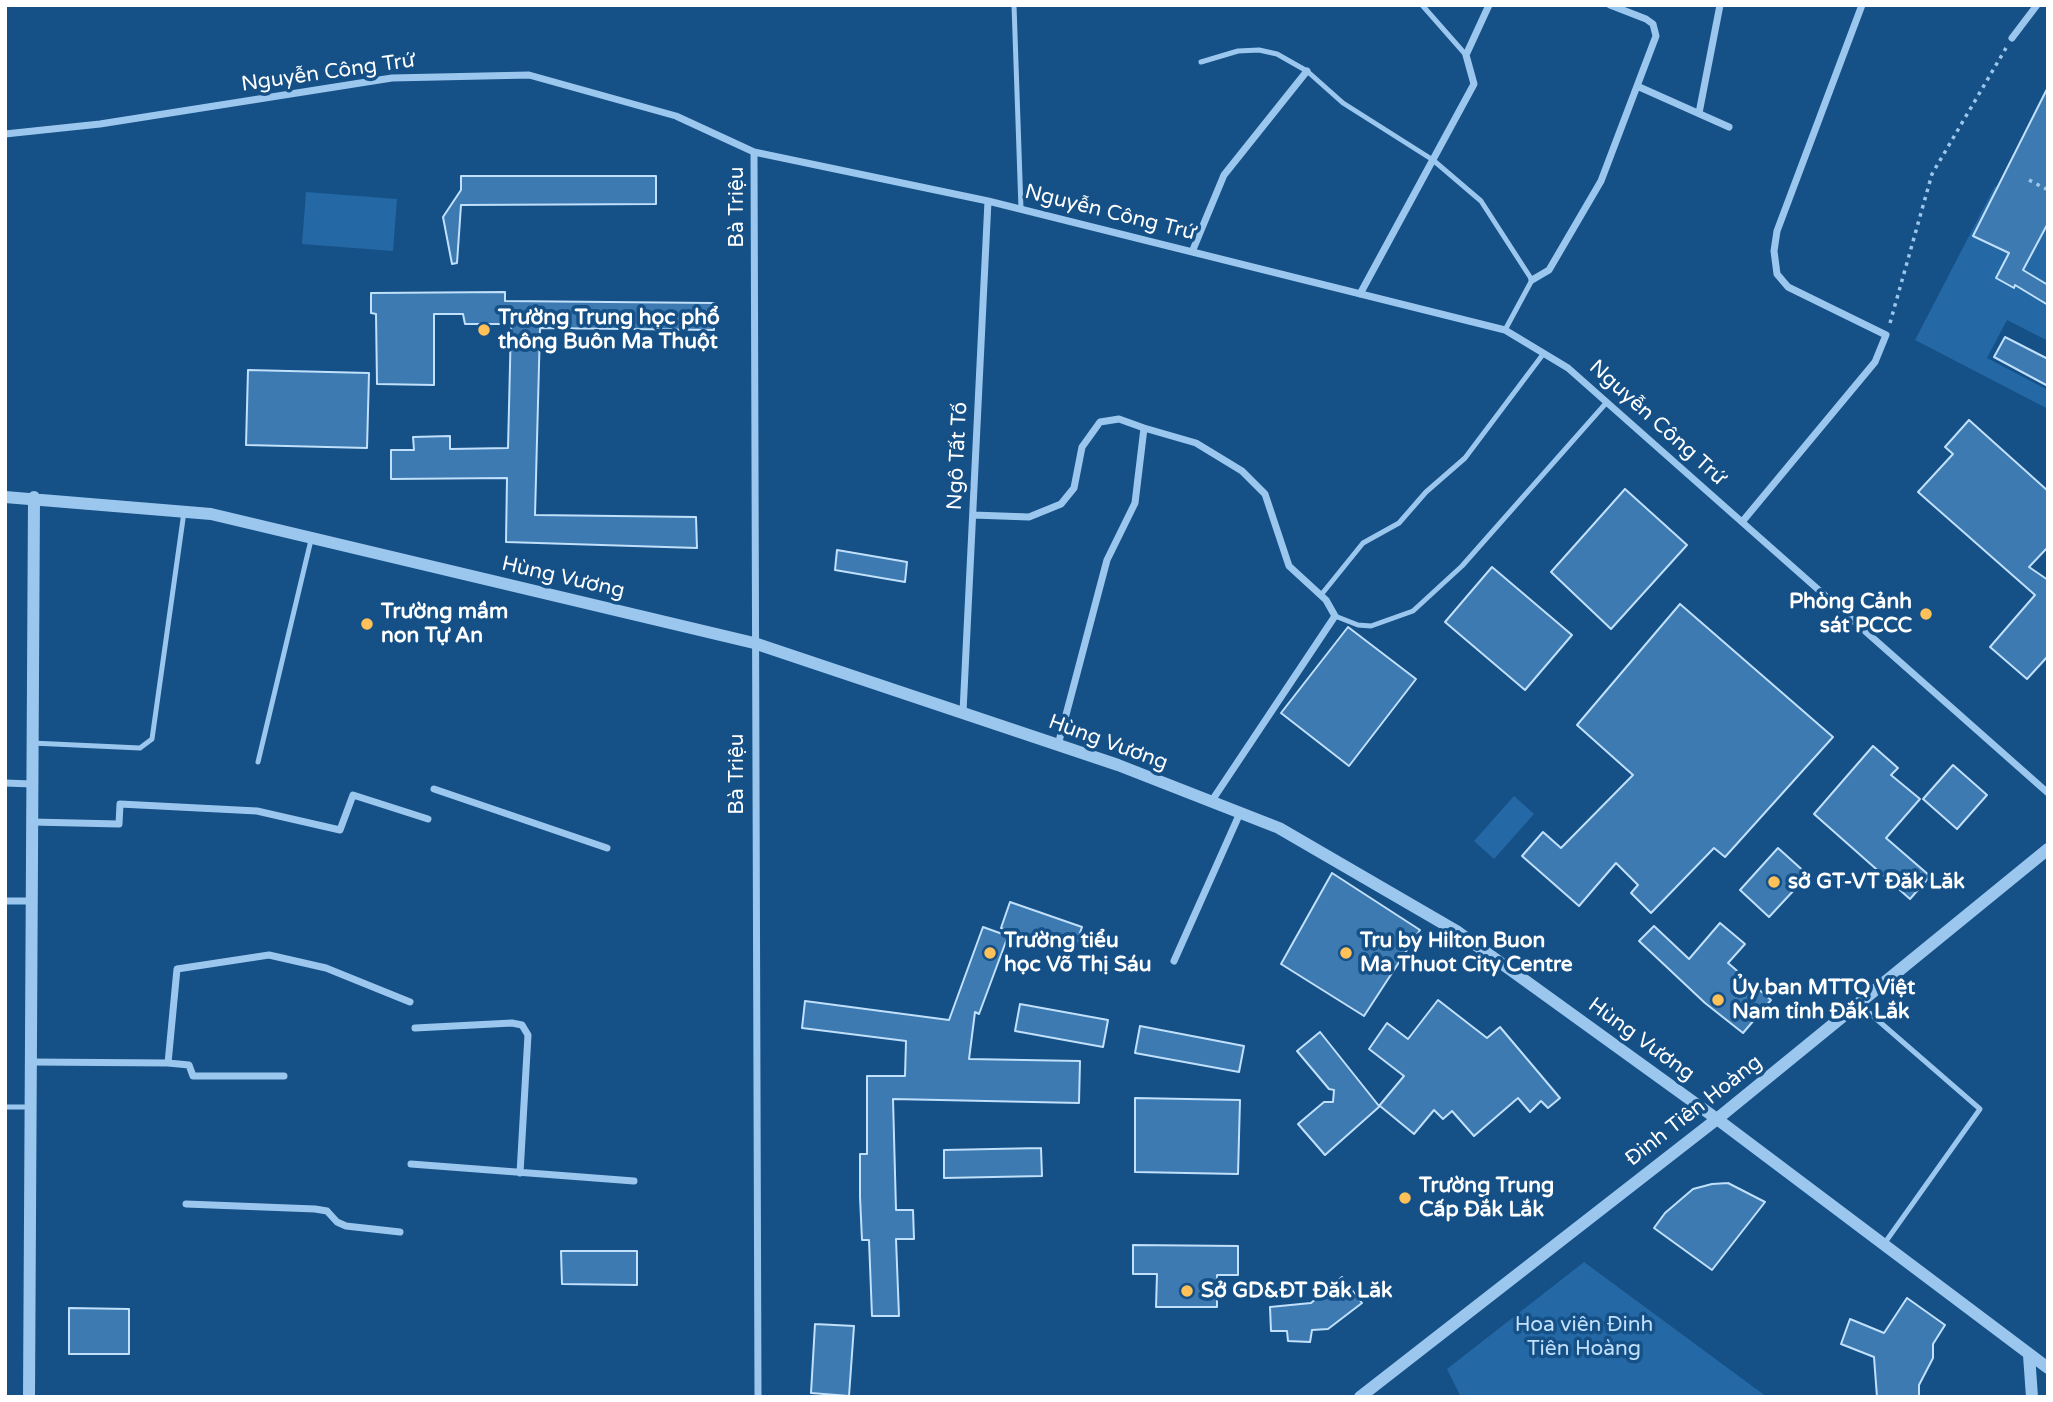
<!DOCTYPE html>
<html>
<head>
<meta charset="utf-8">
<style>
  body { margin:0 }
  #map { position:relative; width:2053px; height:1402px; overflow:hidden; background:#155087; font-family:"Varela Round",sans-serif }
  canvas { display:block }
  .frame { position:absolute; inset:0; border:7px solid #fff; pointer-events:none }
</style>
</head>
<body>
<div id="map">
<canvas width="2053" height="1402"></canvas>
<div class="frame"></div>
</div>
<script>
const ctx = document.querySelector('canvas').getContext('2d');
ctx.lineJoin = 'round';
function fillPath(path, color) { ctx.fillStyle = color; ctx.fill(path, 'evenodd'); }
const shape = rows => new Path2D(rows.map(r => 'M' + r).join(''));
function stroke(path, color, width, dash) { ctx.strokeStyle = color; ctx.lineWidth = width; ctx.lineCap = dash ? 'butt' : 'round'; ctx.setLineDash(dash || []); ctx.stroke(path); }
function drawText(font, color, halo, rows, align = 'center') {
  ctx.font = font + ' "Varela Round",sans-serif'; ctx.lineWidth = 7; ctx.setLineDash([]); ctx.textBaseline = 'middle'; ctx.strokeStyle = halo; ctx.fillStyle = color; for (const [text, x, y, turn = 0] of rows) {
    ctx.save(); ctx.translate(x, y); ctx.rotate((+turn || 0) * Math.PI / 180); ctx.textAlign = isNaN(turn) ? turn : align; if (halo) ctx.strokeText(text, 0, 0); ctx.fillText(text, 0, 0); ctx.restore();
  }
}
const green = shape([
  [1995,186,2048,213,2048,341,2007,320,1987,358,2048,390,2048,409,1915,340],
  [306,192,397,199,393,251,302,244],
  [1514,796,1534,814,1494,859,1474,841],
  [1584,1262,1767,1397,1461,1397,1447,1369]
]);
const building = shape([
  [2048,87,2048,223,2023,270,2048,285,2048,305,2015,285,2014,288,1996,278,2009,253,1973,236,2048,87],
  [461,176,656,176,656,204,461,205,457,263,452,264,443,217,461,190,461,176],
  [505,292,505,301,714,303,714,330,540,328,535,515,696,517,697,548,506,542,507,478,391,479,391,450,414,450,413,437,450,436,450,449,508,448,511,324,465,324,463,314,434,314,434,385,377,384,376,314,371,313,371,293,505,292],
  [2005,337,2048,359,2048,386,1994,357,2005,337],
  [248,370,369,373,367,448,246,445,248,370],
  [1969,420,2048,491,2048,547,2029,567,2048,580,2048,656,2027,679,1990,647,2035,595,1918,492,1953,454,1945,447,1969,420],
  [1625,489,1687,545,1611,629,1551,572,1625,489],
  [837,550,907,562,905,582,835,570,837,550],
  [1492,567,1572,635,1525,690,1445,622,1492,567],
  [1680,604,1833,737,1725,857,1714,848,1651,913,1631,893,1638,885,1616,863,1579,906,1522,856,1543,832,1561,848,1633,775,1577,725,1680,604],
  [1348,627,1416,679,1349,766,1281,713,1348,627],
  [1873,746,1898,768,1891,775,1920,799,1886,838,1930,876,1910,899,1814,814,1873,746],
  [1953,765,1987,795,1957,829,1923,799,1953,765],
  [1778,848,1808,875,1769,917,1740,890,1778,848],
  [1332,873,1420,930,1364,1016,1281,964,1332,873],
  [1010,902,1082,927,1073,953,1001,928,1010,902],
  [1720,923,1745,944,1728,963,1771,1000,1743,1033,1705,1003,1639,941,1654,926,1689,959,1720,923],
  [983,927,1008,936,979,1014,975,1012,969,1059,1080,1061,1079,1103,893,1099,896,1210,913,1210,914,1239,896,1239,899,1316,872,1316,869,1240,862,1240,860,1197,860,1154,867,1154,867,1076,905,1076,906,1041,802,1028,805,1001,949,1020,983,927],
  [1438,1000,1487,1038,1500,1027,1560,1098,1548,1108,1541,1101,1530,1112,1518,1098,1474,1136,1452,1111,1443,1119,1434,1110,1414,1134,1380,1106,1325,1155,1298,1124,1324,1102,1333,1102,1334,1090,1329,1089,1297,1051,1320,1032,1379,1106,1404,1076,1369,1049,1387,1023,1408,1039,1438,1000],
  [1020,1004,1108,1020,1103,1047,1015,1031,1020,1004],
  [1140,1026,1244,1046,1239,1072,1135,1053,1140,1026],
  [1135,1098,1240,1100,1238,1174,1135,1172,1135,1098],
  [1041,1148,1042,1176,944,1178,944,1150,1041,1148],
  [1728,1183,1765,1202,1712,1270,1654,1228,1665,1213,1693,1189,1712,1184,1728,1183],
  [1133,1245,1238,1246,1238,1275,1217,1275,1217,1307,1156,1307,1157,1274,1133,1274,1133,1245],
  [561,1251,637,1251,637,1285,562,1284,561,1251],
  [1342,1277,1362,1303,1328,1329,1312,1330,1310,1342,1288,1341,1287,1331,1271,1331,1270,1307,1311,1303,1342,1277],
  [1907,1298,1945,1325,1933,1344,1933,1358,1919,1385,1919,1397,1877,1397,1874,1357,1841,1344,1850,1319,1884,1333,1907,1298],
  [69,1308,129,1309,129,1354,69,1354,69,1308],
  [815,1324,854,1326,849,1396,811,1393,815,1324]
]);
const path = shape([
  [2029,180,2048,190],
  [1890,323,1932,174,2006,48]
]);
const service = shape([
  [1014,5,1021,209],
  [1422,5,1466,55],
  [1201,62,1238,51,1259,50,1277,54,1307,71,1343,103,1433,160,1481,201,1532,280,1505,330],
  [1321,595,1363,543,1399,523,1426,492,1465,458,1544,353],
  [1335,616,1358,625,1371,626,1413,611,1462,566,1607,402],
  [32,743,140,748,152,739,184,512],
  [258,762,311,540],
  [1859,1004,1980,1109,1884,1244],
  [5,1107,30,1107]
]);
const minor = shape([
  [2012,38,2037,5],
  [1637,86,1729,127],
  [1699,113,1720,5],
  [5,134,100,124,392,78,529,75,676,116,754,152,988,201,1505,330,1568,368,2048,793],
  [754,152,758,1397],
  [1192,252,1224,175,1307,71],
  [1532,280,1549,270,1601,181,1656,36,1653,24,1646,19,1610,5],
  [1360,294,1474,84,1466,55,1489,5],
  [1144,428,1196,443,1242,471,1265,494,1289,566,1326,600,1335,616,1211,802],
  [973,515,1029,517,1061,504,1074,488,1082,447,1100,422,1119,419,1144,428,1135,503,1107,560,1058,745],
  [1742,522,1875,362,1886,335,1788,287,1777,274,1774,251,1777,231,1862,5],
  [963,712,988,201],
  [5,783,32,784],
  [434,789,607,848],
  [32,822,119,824,120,804,257,811,340,830,353,795,428,819],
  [5,901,31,901],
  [1174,961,1240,813],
  [415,1028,512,1023,522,1025,528,1035,520,1173],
  [31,1062,168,1063,189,1065,193,1076,284,1076],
  [168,1063,177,969,269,955,326,968,410,1002],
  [411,1164,634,1181],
  [186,1204,315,1209,327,1211,337,1222,346,1226,400,1232]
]);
const tertiary = shape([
  [5,497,211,514,754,643,1118,765,1279,828,1458,932,1717,1119,2048,1368],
  [2029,1355,2032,1397],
  [29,1397,34,497],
  [1360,1397,1717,1119,2048,849]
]);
const markers = [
  [484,330,7,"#ffc158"],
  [1926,614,7,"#ffc158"],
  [367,624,7,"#ffc158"],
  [1774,882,7,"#ffc158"],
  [990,953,7,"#ffc158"],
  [1346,953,7,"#ffc158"],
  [1718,1000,7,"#ffc158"],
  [1405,1198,7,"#ffc158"],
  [1187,1291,7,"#ffc158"]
];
const streetNames = [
  ["Nguyễn Công Trứ",328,73,-8],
  ["Bà Triệu",737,207,-90],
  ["Nguyễn Công Trứ",1110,213,14],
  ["Nguyễn Công Trứ",1657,423,42],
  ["Ngô Tất Tố",958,456,-87],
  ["Hùng Vương",563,578,13],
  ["Hùng Vương",1108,743,20],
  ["Bà Triệu",737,774,-90],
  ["Hùng Vương",1641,1040,36],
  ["Đinh Tiên Hoàng",1694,1111,-38]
];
const poiNames = [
  ["Trường Trung học phổ",498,318],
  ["thông Buôn Ma Thuột",498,342],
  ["Phòng Cảnh",1912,602,"right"],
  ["sát PCCC",1912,626,"right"],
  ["Trường mầm",381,612],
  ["non Tự An",381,636],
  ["sở GT-VT Đăk Lăk",1788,882],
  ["Trường tiểu",1004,941],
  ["học Võ Thị Sáu",1004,965],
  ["Tru by Hilton Buon",1360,941],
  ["Ma Thuot City Centre",1360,965],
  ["Ủy ban MTTQ Việt",1732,988],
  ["Nam tỉnh Đắk Lắk",1732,1012],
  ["Trường Trung",1419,1186],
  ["Cấp Đắk Lắk",1419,1210],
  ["Sở GD&ĐT Đăk Lăk",1201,1291]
];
const parkNames = [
  ["Hoa viên Đinh",1584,1325],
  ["Tiên Hoàng",1584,1349]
];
fillPath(green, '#2468a5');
fillPath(building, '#3d7ab1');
stroke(building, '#c1e0fb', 2);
stroke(path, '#9bc7ee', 3.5, [3.5, 5]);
stroke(service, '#9bc7ee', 5);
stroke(minor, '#9bc7ee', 7);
stroke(tertiary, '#9bc7ee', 12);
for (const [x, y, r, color] of markers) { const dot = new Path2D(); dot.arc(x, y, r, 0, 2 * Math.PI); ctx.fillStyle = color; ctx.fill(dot); stroke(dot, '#155087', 2.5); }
drawText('21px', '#fff', '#155087', streetNames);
drawText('bold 21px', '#fff', '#155087', poiNames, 'left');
drawText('21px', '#c1e0fb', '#155087', parkNames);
</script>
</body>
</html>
